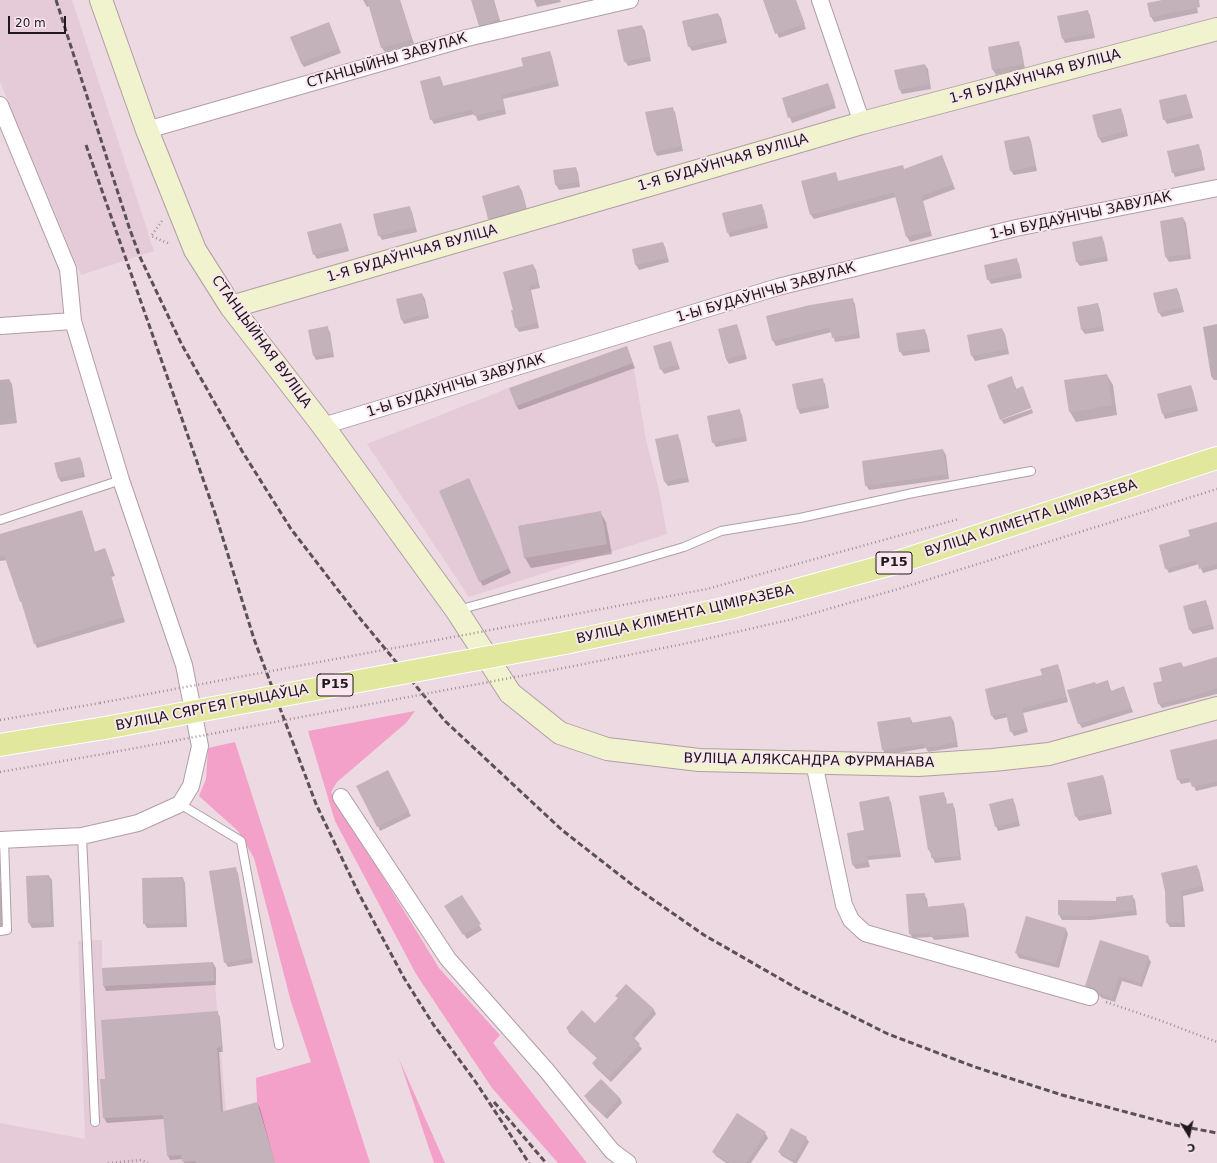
<!DOCTYPE html>
<html>
<head>
<meta charset="utf-8">
<style>
  body { margin:0 }
  #map { position:relative; width:1217px; height:1163px; overflow:hidden; background:#ecd9e1; font-family:"DejaVu Sans",sans-serif }
  canvas { display:block }
  .north { position:absolute; left:1169px; top:1115px; width:40px; height:40px; -webkit-text-stroke:3px #f9e6ef; paint-order:stroke; rotate:170deg; font-size:11px; font-weight:700; line-height:16px; text-align:center; color:#1f191c }
  .north::after { content:''; display:block; margin:auto; width:14px; height:18px; background:#1f191c; clip-path:polygon(50% 0,100% 100%,50% 72%,0 100%) }
  .scale { position:absolute; left:8px; top:16px; width:58px; height:18px; box-sizing:border-box; border:2px solid #1f191c; border-top:0; padding-left:5px; font-size:12px; line-height:14px; white-space:nowrap; color:#1f191c; -webkit-text-stroke:3px #f9e6ef; paint-order:stroke }
</style>
</head>
<body>
<div id="map">
<canvas width="1217" height="1163"></canvas>
<div class="north">С</div>
<div class="scale">20 m</div>
</div>
<script>
const ctx = document.querySelector('canvas').getContext('2d');
ctx.lineJoin = 'round';
function fillPath(path, color) { ctx.fillStyle = color; ctx.fill(path, 'evenodd'); }
const shape = rows => new Path2D(rows.map(r => 'M' + r).join(''));
function stroke(path, color, width, dash) { ctx.strokeStyle = color; ctx.lineWidth = width; ctx.lineCap = dash ? 'butt' : 'round'; ctx.setLineDash(dash || []); ctx.stroke(path); }
function drawText(font, color, halo, rows, align = 'center') {
  ctx.font = font + ' "DejaVu Sans",sans-serif'; ctx.lineWidth = 4; ctx.setLineDash([]); ctx.textBaseline = 'middle'; ctx.strokeStyle = halo; ctx.fillStyle = color; for (const [text, x, y, turn = 0] of rows) {
    ctx.save(); ctx.translate(x, y); ctx.rotate((+turn || 0) * Math.PI / 180); ctx.textAlign = isNaN(turn) ? turn : align; if (halo) ctx.strokeText(text, 0, 0); ctx.fillText(text, 0, 0); ctx.restore();
  }
}
const built = shape([
  [0,0,72,0,154,251,81,275,0,82],
  [627,346,633,363,646,440,659,490,667,534,469,597,367,444,509,388],
  [102,940,102,968,213,962,226,1111,233,1163,0,1163,0,1123,85,1139,78,941]
]);
const green = shape([
  [415,711,406,723,337,782,331,792,439,968,500,1035,493,1043,587,1163,558,1163,492,1088,416,974,335,821,308,731],
  [235,742,370,1163,275,1163,257,1102,256,1078,311,1062,291,1002,254,858,238,831,199,796,206,779,208,748],
  [399,1059,445,1163,434,1163]
]);
const shadow = shape([
  [363,0,400,0,414,44,385,52,382,48,370,6,367,7],
  [472,0,494,0,501,24,482,30,479,25],
  [534,0,560,0,561,2,537,7],
  [764,0,796,0,806,29,779,38],
  [1167,0,1196,0,1198,13,1154,22,1151,17,1148,4],
  [1087,11,1090,15,1095,38,1065,43,1063,39],
  [718,14,721,18,727,43,692,51,689,46],
  [329,23,341,53,304,67,301,63],
  [642,26,645,31,651,61,628,66,625,61],
  [1018,42,1021,47,1025,69,996,75,993,70,989,48],
  [550,52,552,57,559,86,503,99,506,114,478,121,475,114,434,124,431,119,440,77,444,87,525,67],
  [925,65,928,69,931,89,902,94,900,90],
  [828,84,836,108,792,123,783,99],
  [1186,95,1188,100,1193,118,1167,124,1164,119],
  [672,108,675,112,683,151,657,156,655,152],
  [1121,110,1123,114,1128,136,1102,143,1099,138,1094,116],
  [1029,137,1031,141,1037,171,1014,175,1011,171,1005,141],
  [1198,146,1201,150,1205,170,1175,177,1173,172],
  [942,156,955,189,923,201,932,236,910,242,907,237,896,197,814,219,811,215,835,173,839,182,905,170],
  [576,168,578,173,580,187,559,190,556,185,554,171],
  [519,186,522,191,528,213,492,223,489,218],
  [761,205,764,210,768,228,730,237,728,233],
  [409,207,412,212,417,232,382,240,379,235],
  [1183,218,1186,223,1191,259,1169,262,1166,257,1161,222],
  [341,224,343,229,349,251,317,259,314,254],
  [1102,237,1104,242,1108,261,1080,266,1077,262],
  [663,243,665,247,669,262,639,270,636,265,633,250],
  [1016,259,1019,264,1022,278,991,284,988,279],
  [533,265,536,270,540,288,531,290,539,328,519,332,516,327],
  [1177,289,1179,293,1184,312,1162,317,1159,313],
  [422,294,425,299,429,318,404,324,402,320],
  [852,299,855,304,860,338,835,342,832,332,776,346,773,341,767,317],
  [1098,305,1100,309,1104,331,1085,334,1082,330,1078,308],
  [1217,324,1217,380,1214,380,1211,376,1203,327],
  [737,325,739,330,747,359,729,364,726,359,719,330],
  [327,328,330,332,334,357,316,360,314,356],
  [1002,329,1005,334,1009,354,975,361,972,356,968,336],
  [924,330,927,335,930,352,903,356,900,351],
  [670,342,680,369,664,374,661,369],
  [626,347,635,368,519,410,516,405],
  [1107,375,1113,385,1117,415,1076,422,1070,412,1065,381],
  [1011,377,1017,390,1023,388,1031,407,1001,418],
  [9,379,12,384,17,423,0,425,0,380],
  [822,380,825,384,829,408,800,414,798,409,793,385],
  [1191,386,1193,391,1198,411,1165,419,1163,414,1158,394],
  [1032,409,1033,413,1004,424,1001,420],
  [739,410,742,415,747,441,716,447,713,442],
  [677,435,680,440,689,482,668,486,665,482],
  [943,450,946,455,949,479,869,490,866,485],
  [80,458,82,462,85,477,61,482,58,477],
  [469,479,511,573,483,586,480,581],
  [81,512,84,516,95,552,105,549,107,554,115,576,111,577,125,622,37,648,35,643,24,606,21,601,7,560,0,561,0,535],
  [600,512,606,522,612,554,531,568,525,558,519,526],
  [1217,523,1217,569,1203,573,1199,564,1169,573,1166,568,1191,537],
  [1205,601,1208,606,1214,629,1193,634,1190,630,1184,607],
  [1217,658,1217,694,1162,708,1159,704,1154,684,1163,682,1181,663,1184,668],
  [1057,665,1060,670,1068,702,1023,713,1028,732,1014,736,1011,731,1008,717,995,720,992,716],
  [1107,682,1112,692,1124,688,1133,712,1082,728,1079,723,1096,685],
  [951,717,954,722,958,747,928,752,926,748,886,755,883,750,910,718,913,723],
  [1217,740,1217,786,1196,791,1192,782,1181,784,1178,779],
  [390,776,411,816,380,831,378,826],
  [1103,776,1105,781,1112,814,1079,821,1076,816],
  [943,793,946,798,947,805,952,804,955,809,961,860,935,863,929,850],
  [888,797,891,802,901,857,868,860,870,867,856,869,853,865,865,831],
  [1012,799,1015,804,1020,826,998,831,996,826],
  [1196,866,1199,870,1204,891,1183,896,1185,927,1170,927,1167,923,1166,891],
  [235,868,238,873,253,963,228,967,225,962],
  [49,876,52,880,54,927,32,928,29,923,27,877],
  [183,878,185,883,187,927,147,928,144,923],
  [0,881,4,887,4,927,0,927],
  [924,894,927,899,928,907,963,904,966,909,969,937,934,940,932,937,913,938,910,934],
  [461,896,482,930,467,939,448,911],
  [1132,896,1135,900,1137,915,1091,920,1062,920,1059,915,1059,901,1118,902],
  [1066,929,1068,934,1059,968,1019,958,1016,953],
  [1148,957,1151,962,1142,987,1122,981,1115,1002,1102,998,1097,993,1089,990,1086,986],
  [213,963,216,968,216,985,106,991,104,986],
  [626,985,654,1010,656,1014,634,1039,642,1049,611,1082,596,1068,593,1064,598,1059,569,1033,567,1028,595,1024,618,999,617,996],
  [217,1012,220,1017,223,1052,219,1052,223,1112,257,1103,260,1108,275,1163,184,1163,183,1159,170,1160,168,1156,164,1119,107,1123,104,1118,101,1080,106,1080],
  [585,1096,620,1098,622,1103,607,1119,588,1101],
  [765,1133,768,1138,751,1163,726,1163,716,1156,713,1152],
  [806,1138,809,1142,797,1163,794,1163,782,1156,779,1152]
]);
const building = shape([
  [367,0,400,0,412,39,381,48],
  [471,0,493,0,499,19,479,26],
  [763,0,796,0,805,24,775,34],
  [1162,0,1199,0,1200,7,1150,17,1147,3],
  [1088,10,1093,33,1062,39,1057,16],
  [718,13,725,38,688,47,682,21],
  [329,22,339,48,301,63,290,37],
  [642,25,649,56,624,62,617,30],
  [1019,41,1023,64,992,70,988,47],
  [550,51,557,81,501,95,504,109,474,116,472,109,430,120,420,81,440,76,443,86,523,66,521,58],
  [925,64,929,84,899,90,894,70],
  [828,83,835,103,788,118,782,98],
  [1186,94,1191,113,1163,120,1159,100],
  [673,107,681,146,654,152,645,112],
  [1121,108,1127,131,1098,138,1092,115],
  [1029,136,1035,166,1010,171,1004,141],
  [1199,144,1204,166,1172,173,1167,151],
  [942,155,953,184,921,196,930,231,906,237,894,192,810,215,801,181,836,172,838,181,903,165,904,169],
  [576,167,578,182,555,185,553,170],
  [519,185,526,208,488,219,482,196],
  [762,204,766,223,727,233,722,213],
  [410,206,415,227,378,236,373,214],
  [1183,217,1189,254,1165,257,1160,221],
  [341,223,347,246,313,255,307,232],
  [1102,236,1106,256,1076,262,1072,242],
  [663,242,667,258,635,265,632,249],
  [1017,258,1020,273,987,280,984,265],
  [533,264,538,283,529,286,537,323,515,328,511,310,513,310,503,272],
  [1177,288,1182,307,1158,313,1153,293],
  [422,293,427,314,401,320,396,299],
  [853,298,858,333,832,338,830,327,772,341,766,316,810,305],
  [1098,303,1102,326,1081,330,1077,307],
  [737,324,745,354,726,359,718,329],
  [328,326,332,353,313,356,308,330],
  [1002,328,1007,349,971,356,967,335],
  [925,329,928,348,899,352,896,333],
  [671,341,678,364,660,370,653,346],
  [627,346,633,363,516,406,509,388],
  [1107,374,1112,405,1069,412,1064,380],
  [1012,376,1016,389,1023,386,1031,408,1000,420,987,385],
  [823,378,827,404,797,409,792,384],
  [1191,385,1196,406,1162,414,1157,394],
  [740,409,745,436,712,443,707,416],
  [678,434,687,477,664,482,655,439],
  [943,449,947,474,865,486,862,461],
  [80,457,83,472,58,478,54,463],
  [469,478,509,568,479,582,439,491],
  [82,510,94,552,105,548,113,571,110,572,123,617,34,644,21,601,20,602,4,555,0,556,0,534],
  [601,511,607,544,524,558,518,526],
  [1217,522,1217,564,1199,569,1197,560,1165,569,1159,545,1190,536,1188,530],
  [1206,600,1212,624,1189,630,1183,606],
  [1217,657,1217,688,1190,697,1158,704,1153,683,1162,681,1159,668,1181,662,1183,667],
  [1058,664,1066,697,1022,708,1026,728,1010,732,1006,713,991,716,985,689,1042,675,1040,669],
  [1108,680,1111,691,1124,686,1131,708,1078,724,1067,690,1095,682,1096,684],
  [951,716,956,742,925,748,924,744,882,750,877,722,910,717,911,723],
  [1217,739,1217,781,1192,787,1189,777,1177,780,1170,750],
  [388,770,409,811,377,827,356,786],
  [1103,775,1110,810,1075,817,1067,783],
  [944,792,946,804,953,803,959,856,931,858,931,850,928,850,919,796],
  [889,796,899,853,866,856,868,862,852,865,847,833,864,830,859,802],
  [1013,798,1018,821,995,827,989,804],
  [1197,865,1202,886,1181,891,1182,922,1166,923,1165,891,1161,873],
  [236,867,251,958,224,963,209,871],
  [49,875,51,922,28,923,26,876],
  [183,877,184,923,143,924,142,878],
  [925,893,926,907,964,903,967,933,930,936,930,933,909,934,906,894],
  [462,895,481,924,463,935,444,906],
  [1133,895,1134,910,1088,916,1058,915,1058,900,1116,901,1116,897],
  [1026,916,1066,928,1056,964,1015,953],
  [1100,940,1149,956,1140,983,1119,976,1112,998,1098,993,1093,988,1085,986],
  [213,962,214,981,103,986,102,968],
  [626,984,654,1009,631,1035,640,1044,608,1078,592,1063,597,1058,566,1028,582,1010,595,1023,618,998,615,996],
  [218,1011,221,1047,217,1048,221,1112,257,1102,275,1163,196,1163,195,1161,182,1162,181,1155,167,1156,163,1115,103,1118,100,1079,105,1079,101,1020],
  [601,1079,620,1098,604,1115,584,1096],
  [737,1113,766,1132,746,1163,730,1163,712,1152],
  [791,1128,807,1137,794,1160,778,1152]
]);
const path = shape([
  [162,221,151,236,170,244],
  [560,617,707,589,959,519],
  [569,667,688,643,793,619,898,589,1217,489],
  [0,720,100,703],
  [0,772,109,753],
  [1106,1002,1159,1020,1217,1042],
  [108,1163,142,1160,148,1163]
]);
const lane = shape([
  [0,520,121,480],
  [458,610,626,564,684,547,721,531,800,518,913,493,1031,471],
  [180,804,241,841,279,1045],
  [82,836,95,1122],
  [0,931,7,930,4,840]
]);
const street = shape([
  [820,0,862,123],
  [0,105,68,269,73,321,121,480,184,665,200,746,191,786,180,804,138,823,82,836,0,840],
  [147,130,467,38,630,0],
  [0,326,73,321],
  [323,426,778,287,1016,228,1217,188],
  [814,763,844,905,851,920,865,933,1090,997],
  [341,797,448,959,547,1071,612,1151,628,1163]
]);
const secondary = shape([
  [101,0,147,130,195,250,231,307,323,426,457,611,510,693,560,733,607,749,699,760,918,765,993,760,1049,754,1217,708],
  [231,307,862,123,1217,29]
]);
const primary = shape([
  [565,643,733,607,892,564,1217,458],
  [0,745,105,728]
]);
const rail = shape([
  [56,0,129,227,140,257,182,345,242,451,291,529,358,616,445,721,562,830,635,887,704,935,798,989,888,1034,975,1067,1062,1095,1175,1125,1217,1133],
  [86,145,216,516,254,639,316,804,359,894,404,978,433,1024,475,1081,529,1163],
  [494,1102,546,1163]
]);
const pathBridge = shape([
  [100,703,560,617],
  [109,753,569,667]
]);
const primaryBridge = shape([
  [105,728,565,643]
]);
const shields = [
  [894,563,36],
  [335,685,36]
];
const shieldNames = [
  ["Р15",894,563],
  ["Р15",335,685]
];
const streetNames = [
  ["СТАНЦЫЙНЫ ЗАВУЛАК",387,61,-16],
  ["1-Я БУДАЎНІЧАЯ ВУЛІЦА",1035,77,-15],
  ["1-Я БУДАЎНІЧАЯ ВУЛІЦА",723,163,-16],
  ["1-Ы БУДАЎНІЧЫ ЗАВУЛАК",1081,216,-12],
  ["1-Я БУДАЎНІЧАЯ ВУЛІЦА",412,254,-16],
  ["1-Ы БУДАЎНІЧЫ ЗАВУЛАК",766,293,-16],
  ["СТАНЦЫЙНАЯ ВУЛІЦА",261,342,54],
  ["1-Ы БУДАЎНІЧЫ ЗАВУЛАК",456,386,-17],
  ["ВУЛІЦА КЛІМЕНТА ЦІМІРАЗЕВА",1031,519,-18],
  ["ВУЛІЦА КЛІМЕНТА ЦІМІРАЗЕВА",685,615,-13],
  ["ВУЛІЦА СЯРГЕЯ ГРЫЦАЎЦА",212,708,-11],
  ["ВУЛІЦА АЛЯКСАНДРА ФУРМАНАВА",809,761,1]
];
fillPath(built, '#e5cbd7');
fillPath(green, '#f3a1c9');
fillPath(shadow, '#0003');
fillPath(building, '#c4b2ba');
stroke(lane, '#b09ea6', 10);
stroke(street, '#b09ea6', 18);
stroke(secondary, '#b09ea6', 24);
stroke(primary, '#fff', 24);
stroke(path, '#9e9096', 2.5, [1, 3]);
stroke(lane, '#fff', 8);
stroke(street, '#fff', 16);
stroke(secondary, '#f0f3ce', 22);
stroke(primary, '#e1e79c', 22);
stroke(rail, '#5a5055', 3, [6, 3]);
stroke(primaryBridge, '#fff', 24, []);
stroke(pathBridge, '#9e9096', 2.5, [1, 3]);
stroke(primaryBridge, '#e1e79c', 22);
for (const [x, y, w] of shields) { const box = new Path2D(); box.roundRect(x - w / 2, y - 11, w, 22, 3); ctx.fillStyle = '#f9e6ef'; ctx.fill(box); stroke(box, '#1f191c', 1); }
drawText('bold 13px', '#1f191c', null, shieldNames);
drawText('14px', '#1f191c', '#f9e6ef', streetNames);
</script>
</body>
</html>
